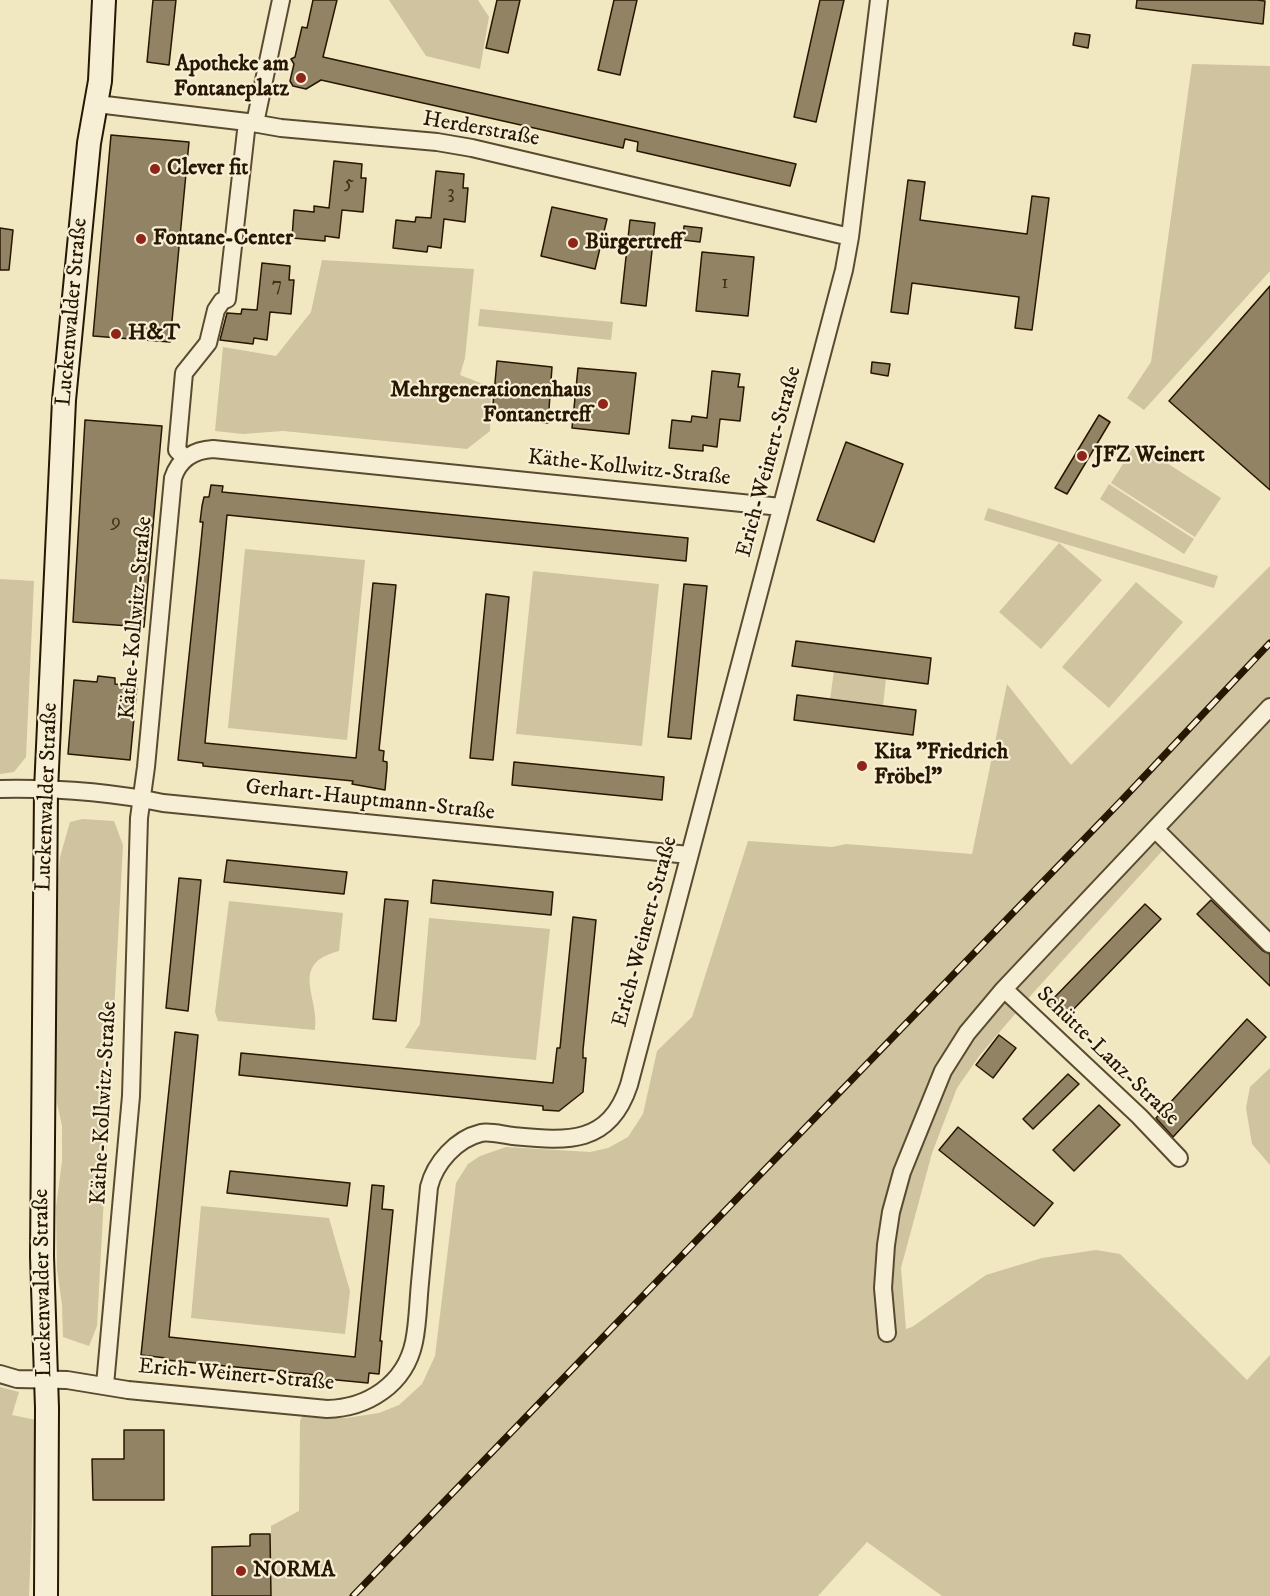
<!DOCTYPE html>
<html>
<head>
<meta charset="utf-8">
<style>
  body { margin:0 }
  canvas { display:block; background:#f1e7c0 }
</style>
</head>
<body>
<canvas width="1270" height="1596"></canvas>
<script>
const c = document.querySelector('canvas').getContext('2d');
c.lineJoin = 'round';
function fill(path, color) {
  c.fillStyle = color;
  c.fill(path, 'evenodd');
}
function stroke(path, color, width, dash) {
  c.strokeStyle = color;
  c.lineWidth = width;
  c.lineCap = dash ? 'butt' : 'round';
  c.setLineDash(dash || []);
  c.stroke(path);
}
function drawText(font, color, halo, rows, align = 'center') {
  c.font = font + ' "IM FELL DW Pica",serif';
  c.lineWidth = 4.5;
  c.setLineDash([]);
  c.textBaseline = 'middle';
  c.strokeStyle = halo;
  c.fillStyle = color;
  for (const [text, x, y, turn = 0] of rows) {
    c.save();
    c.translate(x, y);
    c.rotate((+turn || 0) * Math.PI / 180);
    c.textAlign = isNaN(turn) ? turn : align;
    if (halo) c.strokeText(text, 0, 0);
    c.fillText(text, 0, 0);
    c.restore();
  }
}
const green = new Path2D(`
  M389,0H478L489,17L480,69L426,56Z
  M1192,64L1270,66V271L1144,410L1127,398L1151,362Z
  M322,260L474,269L465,358L460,375L491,387L490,431L467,449L283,431L243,434L215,431L223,347L276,356L311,312Z
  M480,309L613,322L611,340L478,326Z
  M1136,443L1221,498L1195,537L1111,483Z
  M1109,484L1194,539L1184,554L1100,499Z
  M988,508L1218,576L1214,588L984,520Z
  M1059,543L1102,580L1041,649L999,612Z
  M245,549L365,560L347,740L228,728Z
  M1270,566V935L1175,837L1033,993L980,1055L957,1088L932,1153L901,1268L906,1329L912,1327L986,1275L1042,1258L1096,1250L1120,1254L1247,1380L1270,1355V1596H942L867,1542L818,1596H271V1526L299,1511L300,1421L302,1417L346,1418L379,1413L399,1405L422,1384L435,1356L456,1183L468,1164L480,1156L506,1147L590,1152L608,1148L628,1137L643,1114L657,1051L692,1017L748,841L832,847L846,844L972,854L1007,684L1071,765Z
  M533,571L659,584L642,746L516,734Z
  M0,579L34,581L26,757L14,772L0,774Z
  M1136,582L1183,622L1109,708L1062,667Z
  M834,671L886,678L883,706L830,699Z
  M82,819L114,821L123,845L97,1326L89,1346L63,1337L62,1305L57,1270L56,1207L62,1161V1126L57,1103L56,1031L58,878L60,857L70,822Z
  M229,901L343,913L339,951C288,964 320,997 315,1030L218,1021L215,1012Z
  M429,918L550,929L536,1060L405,1048L420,1024Z
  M1270,1068V1165L1252,1144L1246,1108L1250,1087Z
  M201,1206L329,1218L350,1291L345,1334L191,1318Z
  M0,1387L19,1392L12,1415L36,1420L29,1596H0Z`);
const building = new Path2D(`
  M153,0H176L169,65L147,62Z
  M313,0H337L323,57L796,164L790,186L637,151L638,142L625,139L623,148L321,80L306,89L293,86L290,81L294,64L291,59L295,57L302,27L307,28Z
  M497,0H520L508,53L486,48Z
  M614,0H637L620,75L598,70Z
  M820,0H844L816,122L794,117Z
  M1137,0H1257L1265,1L1263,24L1136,8Z
  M1075,33L1090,35L1088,48L1073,45Z
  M111,135L189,142L170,342L93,336Z
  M334,161L362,164L361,178H366L363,212L342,210L339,238L325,236V241L292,238L294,210L314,212V206L329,208Z
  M436,171L464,174L463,188H468L465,222L444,219L441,248L428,246L427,252L393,248L396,220L415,222L416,217L431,218Z
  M908,180L925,182L920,220L1027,234L1032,196L1049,198L1032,330L1015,328L1019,297L912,283L908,314L891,312Z
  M552,207L607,219L595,269L541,256Z
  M630,220L655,223L646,306L621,303Z
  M684,226L702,228L700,242L683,240Z
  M0,228L13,230L9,270H0Z
  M702,252L754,257L748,316L696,311Z
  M262,263L290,266L289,280H294L291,314L270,312L267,340L254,338L253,344L220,340L227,313L241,314L242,309L257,310Z
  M1270,286V490L1169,401Z
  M497,361L552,367L548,423L507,419V416L492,415Z
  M872,362L890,364L888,376L871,373Z
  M578,368L636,373L629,434L572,428Z
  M712,371L740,374L738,387H744L740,421L720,419L717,447L703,445V451L669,448L672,420L691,422L692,416L707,418Z
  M1099,415L1110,422L1067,494L1055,488Z
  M85,420L162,426L144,627L73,622Z
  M846,442L903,464L874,542L817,520Z
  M211,485L223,486L222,492L688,538L686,561L227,515L205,743L356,758L373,583L396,585L379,750L384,751L383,761L387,762V768L385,790L352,784L353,781L203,766V763L178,760L200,552L203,522H200L202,506L204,497H209Z
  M684,584L707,586L691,739L668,737Z
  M486,594L509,597L493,760L470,758Z
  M796,641L931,658L928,684L792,666Z
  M98,676L115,678V684L137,686L130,760L68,754L74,680L97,682Z
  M797,695L916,710L913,735L794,720Z
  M514,762L664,777L662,800L512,785Z
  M227,860L347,872L344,894L224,882Z
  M179,878L201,880L188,1011L166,1008Z
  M433,880L553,892L551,915L431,903Z
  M385,899L408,901L396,1021L373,1019Z
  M1211,900L1263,951L1270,954V986L1197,914Z
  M1145,904L1161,919L1065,1018L1049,1003Z
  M573,917L596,920L583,1050V1058H586L583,1092L559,1111L543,1110V1106L239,1075L241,1053L553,1083L557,1048H560Z
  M1247,1019L1266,1037L1173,1137L1156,1118Z
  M175,1032L198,1035L169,1337L355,1357L372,1185L384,1186L382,1209L393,1210L380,1341H382L379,1374L369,1373L368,1383L316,1378V1375L166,1360V1358L141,1355Z
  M999,1035L1016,1048L993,1078L976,1065Z
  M1068,1074L1079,1084L1033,1129L1023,1119Z
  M1099,1105L1120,1125L1074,1171L1053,1150Z
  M958,1127L1053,1203L1034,1226L939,1150Z
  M230,1171L350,1183L347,1206L227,1193Z
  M124,1430H164V1500H93L92,1459H124Z
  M252,1534H270L271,1596H212V1547L250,1546V1535Z`);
const street = new Path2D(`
  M97,104L247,122L281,128L437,142L472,148L850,237
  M255,123L281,0
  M185,458L177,450L184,373L208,343L216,310L222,301L227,299L247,122
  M0,789C54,788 110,792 163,803L689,855
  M1155,829L1270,944
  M1004,989L1139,1116L1179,1158
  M887,1333L883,1288L886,1245L891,1212L902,1172L943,1071L967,1033L1004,989L1270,707
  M0,1374L17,1379L67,1380L128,1390L327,1409C367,1408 405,1385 414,1342C418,1323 418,1303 420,1283C423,1251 426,1219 429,1187C435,1163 456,1139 481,1133C490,1131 503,1135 513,1136C566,1141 609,1146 629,1085L844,270L850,237L879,0
  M105,1385L131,1096L139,818L146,767L173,478C179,459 194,450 213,449L781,507`);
const secondary = new Path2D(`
  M46,1596L47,1408L42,1256L46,790L64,400L89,143L100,81L104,0`);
const rail = new Path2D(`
  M353,1596L1122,800L1270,643`);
const markers = [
  [301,78,6,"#8f2418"],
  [155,169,6,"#8f2418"],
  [141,239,6,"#8f2418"],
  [573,243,6,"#8f2418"],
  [116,334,6,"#8f2418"],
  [603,404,6,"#8f2418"],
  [1082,456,6,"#8f2418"],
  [862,766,6,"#8f2418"],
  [241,1571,6,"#8f2418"]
];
const numberNames = [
  ["5",349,184],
  ["3",451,194],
  ["1",725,284],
  ["7",277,286],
  ["9",116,523]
];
const poiNames = [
  ["Apotheke am",289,65,"right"],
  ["Fontaneplatz",289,90,"right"],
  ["Clever fit",167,169],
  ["Fontane-Center",153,239],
  ["Bürgertreff",585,243],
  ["H&T",128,334],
  ["Mehrgenerationenhaus",591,391,"right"],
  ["Fontanetreff",591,416,"right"],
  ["JFZ Weinert",1094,456],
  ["Kita \"Friedrich",874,753],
  ["Fröbel\"",874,778],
  ["NORMA",253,1571]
];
const streetNames = [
  ["Herderstraße",481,130,10],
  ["Luckenwalder Straße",73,312,-85],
  ["Erich-Weinert-Straße",770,462,-75],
  ["Käthe-Kollwitz-Straße",629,469,6],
  ["Käthe-Kollwitz-Straße",137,618,-85],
  ["Luckenwalder Straße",48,797,-88],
  ["Gerhart-Hauptmann-Straße",370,801,6],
  ["Erich-Weinert-Straße",646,932,-75],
  ["Schütte-Lanz-Straße",1107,1057,44],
  ["Käthe-Kollwitz-Straße",105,1103,-87],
  ["Luckenwalder Straße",44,1283,-91],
  ["Erich-Weinert-Straße",236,1376,5]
];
fill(green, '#cfc49f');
fill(building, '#918364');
stroke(building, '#281700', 1.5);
stroke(street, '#5a4b30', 20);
stroke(secondary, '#281700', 26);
stroke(street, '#f6efd6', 16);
stroke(secondary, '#f6efd6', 22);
stroke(rail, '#281700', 7);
stroke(rail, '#f6efd6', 4.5, [14]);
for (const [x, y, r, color] of markers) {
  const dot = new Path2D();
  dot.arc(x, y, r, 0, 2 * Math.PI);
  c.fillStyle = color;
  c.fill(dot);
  stroke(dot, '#f6efd6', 2);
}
drawText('20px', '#423219', null, numberNames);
drawText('bold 22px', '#281700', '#f6efd6', poiNames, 'left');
drawText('22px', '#281700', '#f6efd6', streetNames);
</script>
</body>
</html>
